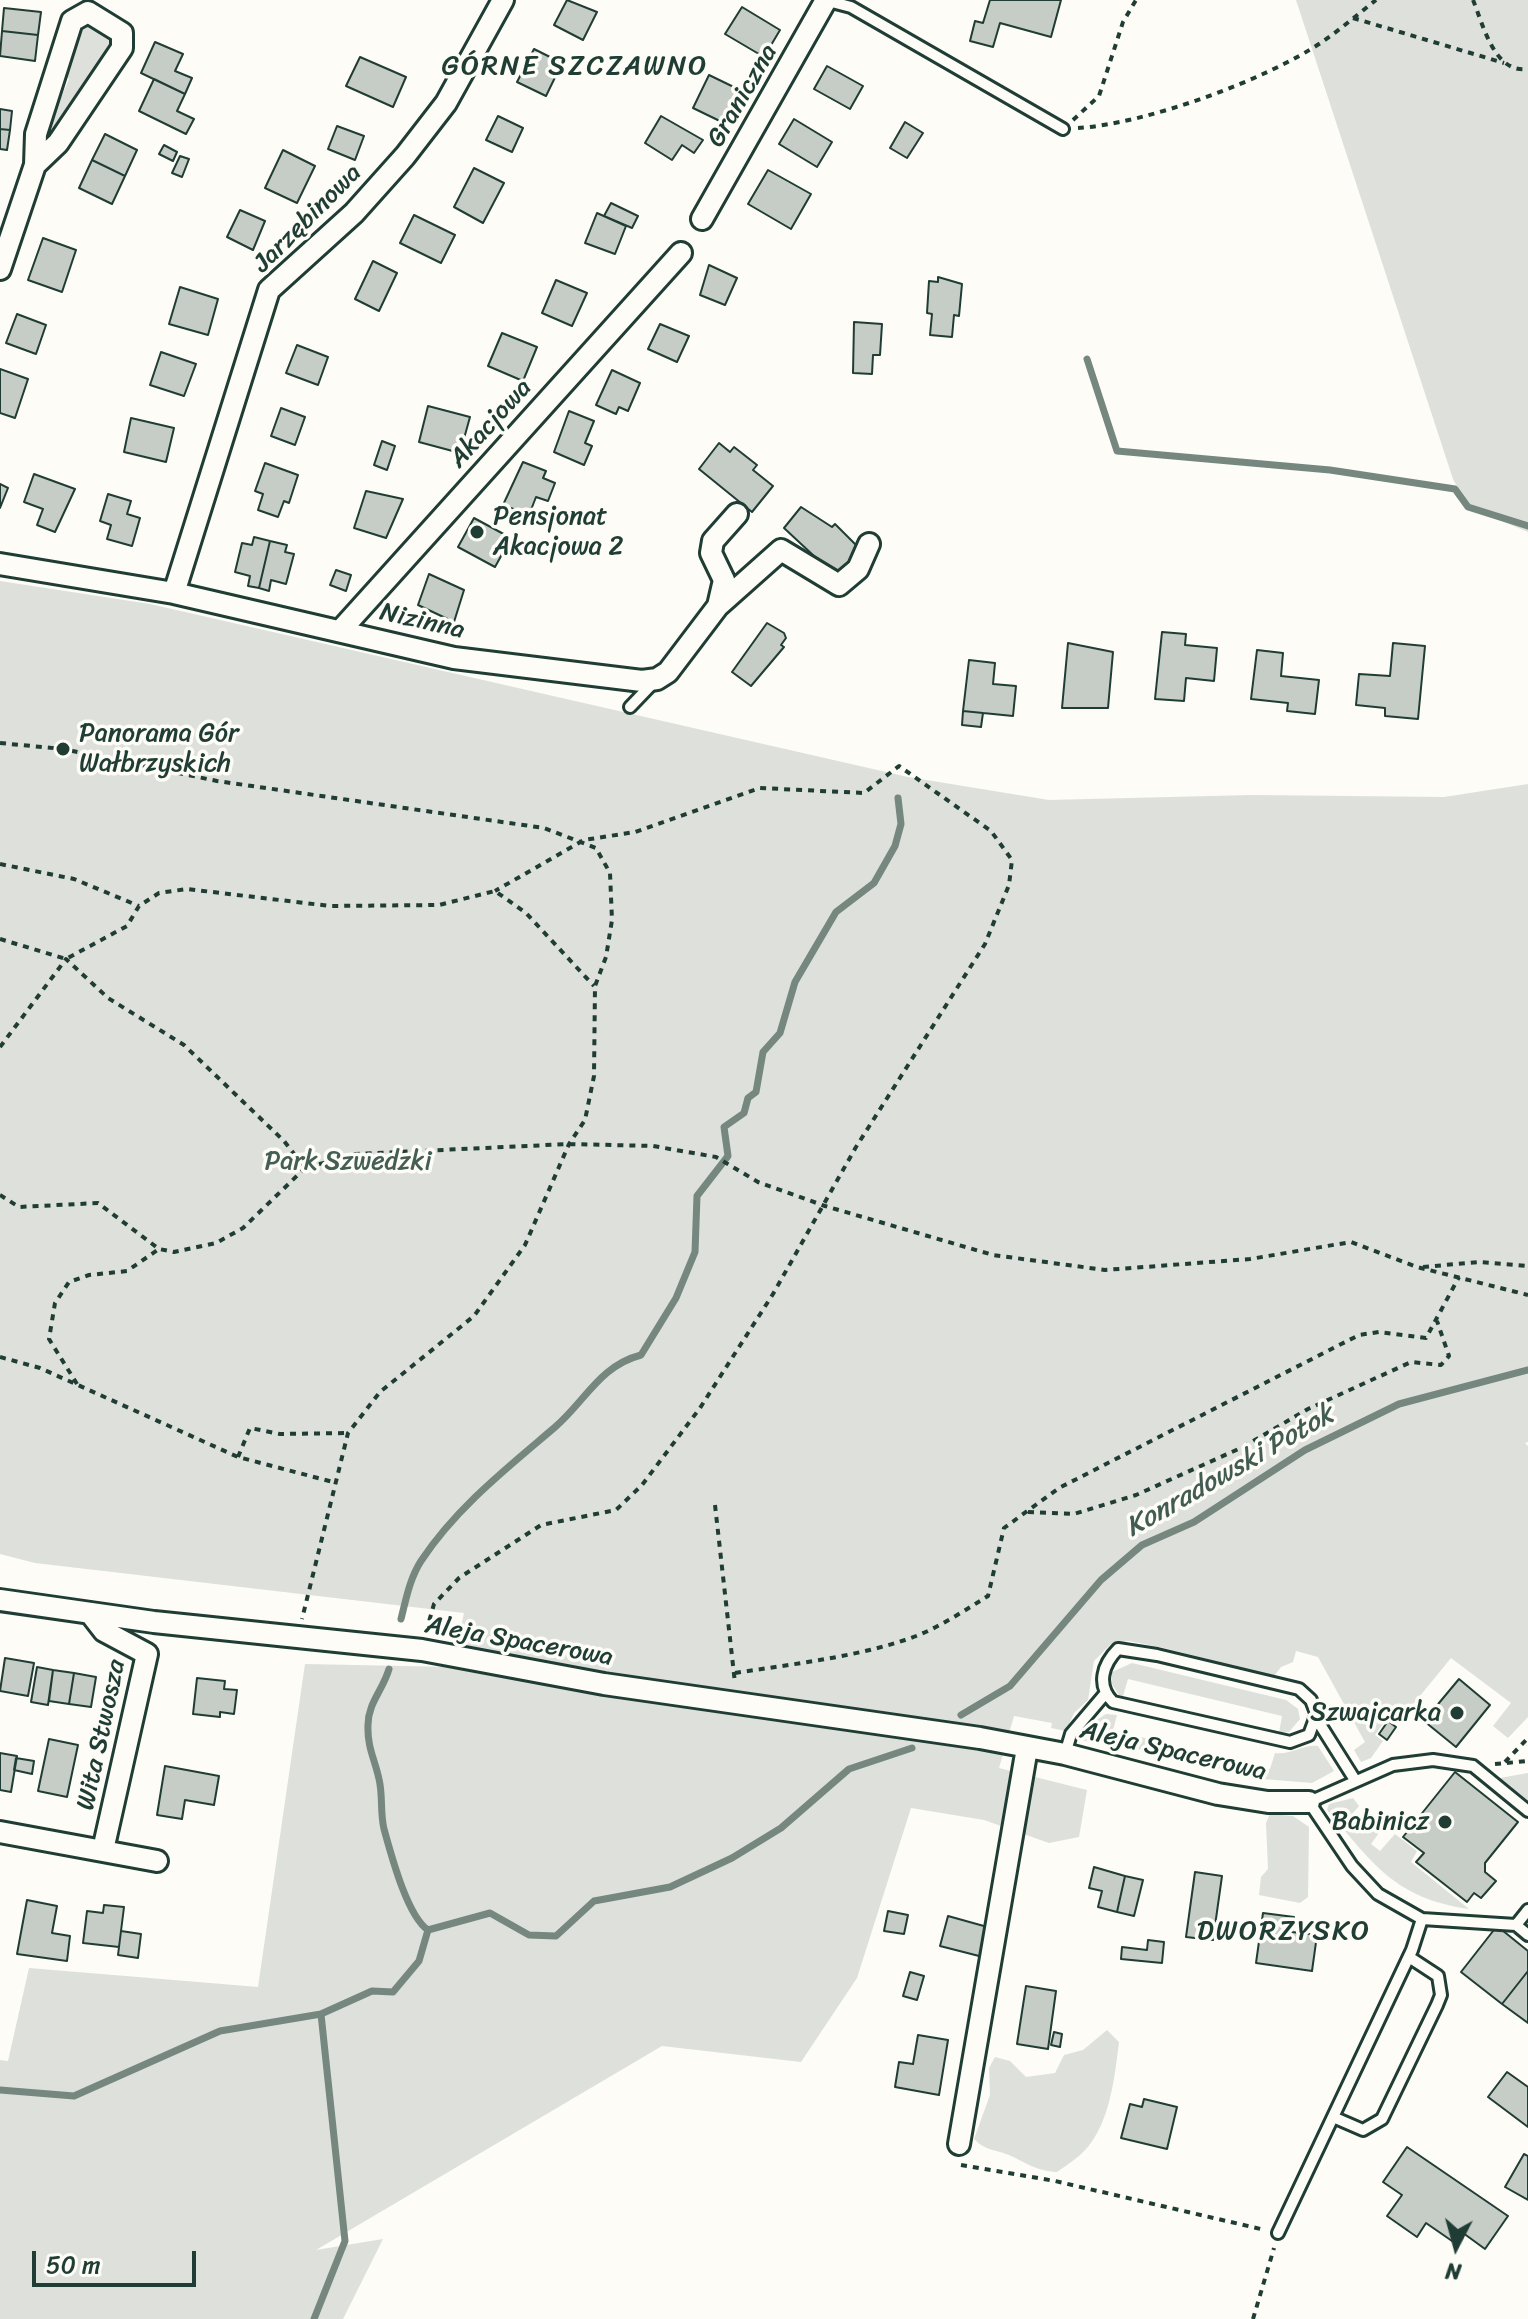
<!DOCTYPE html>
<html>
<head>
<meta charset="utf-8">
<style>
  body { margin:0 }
  #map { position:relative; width:1528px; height:2319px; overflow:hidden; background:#fdfcf7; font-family:Sriracha,sans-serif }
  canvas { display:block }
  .north { position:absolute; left:1416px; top:2207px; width:80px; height:80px; -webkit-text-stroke:6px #fdfcf7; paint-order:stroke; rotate:186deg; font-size:22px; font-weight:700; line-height:32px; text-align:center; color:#1f3d34 }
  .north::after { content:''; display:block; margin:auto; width:28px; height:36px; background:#1f3d34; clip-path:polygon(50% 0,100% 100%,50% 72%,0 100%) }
  .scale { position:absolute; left:32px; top:2251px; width:164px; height:36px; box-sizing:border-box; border:4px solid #1f3d34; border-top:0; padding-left:10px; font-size:24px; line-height:28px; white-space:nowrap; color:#1f3d34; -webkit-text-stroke:6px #fdfcf7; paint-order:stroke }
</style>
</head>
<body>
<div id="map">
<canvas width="1528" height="2319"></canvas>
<div class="north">N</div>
<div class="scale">50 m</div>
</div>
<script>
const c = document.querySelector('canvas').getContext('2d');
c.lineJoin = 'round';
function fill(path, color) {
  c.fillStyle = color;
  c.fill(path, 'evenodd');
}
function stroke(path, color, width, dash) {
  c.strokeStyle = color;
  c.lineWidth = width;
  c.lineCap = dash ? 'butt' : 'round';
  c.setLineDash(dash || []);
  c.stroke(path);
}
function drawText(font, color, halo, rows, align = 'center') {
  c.font = font + ' Sriracha,sans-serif';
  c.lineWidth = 7;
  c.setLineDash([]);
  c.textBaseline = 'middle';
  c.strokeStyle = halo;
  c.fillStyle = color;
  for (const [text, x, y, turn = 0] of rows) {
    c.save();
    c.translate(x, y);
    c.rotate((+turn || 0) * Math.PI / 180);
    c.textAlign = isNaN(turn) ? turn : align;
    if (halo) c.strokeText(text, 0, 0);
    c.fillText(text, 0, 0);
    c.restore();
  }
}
const green = new Path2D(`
  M1296,0H1528V532L1468,507L1453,479Z
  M92,24L111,31L110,50L54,135L47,136L45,124L52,119L69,79L63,72L76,35Z
  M0,581L150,604L908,777L1049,800L1252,795L1444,797L1528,784V1442L1525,1443L1528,1446V1717L1508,1738L1493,1726L1511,1703L1451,1658L1397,1724L1387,1718L1375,1735L1383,1741L1371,1758L1361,1762L1354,1750L1365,1742L1318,1657L1296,1651L1293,1662L1281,1667L1274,1676L1164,1648L1129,1641L1111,1644L1094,1661L1088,1700L1074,1713L1066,1731L1051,1728L1052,1723L1014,1716L999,1768L1087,1790L1079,1837L1049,1843L984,1820L911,1808L857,1978L801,2062L662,2046L316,2250L383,2239L343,2319H0V2060L8,2061L29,1968L258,1987L305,1664L452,1667L464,1613L35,1563L0,1554Z
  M1132,1663L1286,1700L1298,1709L1300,1719L1289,1732L1279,1733L1282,1716L1128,1679L1123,1696L1119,1695L1112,1684V1672Z
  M1106,1714L1117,1715L1113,1730L1270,1769L1275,1753C1292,1755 1303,1744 1318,1746L1334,1771L1312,1783L1263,1779L1121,1745L1122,1741L1097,1735L1093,1743L1082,1740L1089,1725Z
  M1528,1773V1803L1500,1778Z
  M1353,1798L1359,1806L1353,1813L1379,1833L1371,1844L1380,1851L1395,1834L1417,1851L1411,1862L1469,1909C1394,1898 1374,1864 1327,1810L1329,1804Z
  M1270,1814L1293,1816L1309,1827L1308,1897L1300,1903L1259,1895L1261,1877L1268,1869L1266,1823Z
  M1107,2030L1119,2042C1115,2075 1110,2123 1086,2149C1078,2158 1067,2165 1057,2172C1036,2171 1027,2163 1009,2155C994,2149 986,2151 974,2139L990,2095L989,2068L995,2057L1010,2061L1026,2077L1055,2073L1064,2055L1083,2050Z`);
const stream = new Path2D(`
  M1087,359L1117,451L1330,470L1455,489L1468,507L1528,526
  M401,1619C406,1599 410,1578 421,1561C456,1508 507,1468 554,1428C585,1402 599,1366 641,1355L676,1298L695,1252L697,1196L728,1156L724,1127L744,1113L748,1098L756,1092L763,1052L780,1033L795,982L836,912L874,883L895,846L901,824L898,798
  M389,1669C383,1690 368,1703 368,1725C367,1747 375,1760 379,1779C383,1795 380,1813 384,1829C391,1854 407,1916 428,1930
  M961,1715L1010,1686L1101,1580L1142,1545L1194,1522L1305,1450L1399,1404L1528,1370
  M0,2090L74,2096L220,2031L321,2014L372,1991L393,1992L419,1961L428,1930L490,1913L529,1935L556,1936L594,1901L670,1887L732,1858L781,1828L849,1769L912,1748
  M314,2319L345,2241L321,2014`);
const building = new Path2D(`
  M567,0L597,12L583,40L554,25Z
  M990,0H1061L1051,37L1000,23L993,47L970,41L975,21L983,23Z
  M742,7L780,30L764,57L725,34Z
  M4,8L41,12L38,35L2,31Z
  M2,31L38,35L35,61L0,56Z
  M155,42L183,54L175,71L192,78L185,94L141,73Z
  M534,49L562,63L546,96L517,82Z
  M360,57L406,77L393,107L346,86Z
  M827,66L863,86L850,109L814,89Z
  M709,75L742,91L726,124L693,108Z
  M154,79L185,94L177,111L194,119L186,134L139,111Z
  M0,109L12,111L10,130L0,129Z
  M498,116L523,128L512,152L486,140Z
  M661,116L703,140L694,153L682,145L672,160L645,143Z
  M794,119L832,142L817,167L779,144Z
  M905,122L923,133L907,158L890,148Z
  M337,126L364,136L355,160L328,149Z
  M0,129L10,130L7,150L0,149Z
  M105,134L137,150L125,176L92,160Z
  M164,145L177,152L173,161L159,154Z
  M283,150L315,166L297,203L265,188Z
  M180,156L189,159L182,177L172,173Z
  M92,160L125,176L112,204L79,188Z
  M474,168L504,183L483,223L454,207Z
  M768,170L811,194L791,229L748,204Z
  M611,203L638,216L632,228L604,216Z
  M240,210L265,221L253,250L227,237Z
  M597,213L626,226L615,254L585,243Z
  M414,215L455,235L441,263L400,243Z
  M43,238L76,250L62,292L28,280Z
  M373,261L397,273L379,311L355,299Z
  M709,265L737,278L725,305L700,295Z
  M938,277L962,284L959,316L954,315L952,337L930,335L932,314L927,313L929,281L938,282Z
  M556,280L587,293L572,326L542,313Z
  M180,287L218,299L208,335L169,324Z
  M17,314L46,325L36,354L6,343Z
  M854,322L882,324L880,355H873L872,374L853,373Z
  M660,324L689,336L677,362L648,349Z
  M502,333L537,347L523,381L488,366Z
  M297,345L328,357L318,385L286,373Z
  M161,352L196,364L184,396L150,385Z
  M0,369L28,379L15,418L0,413Z
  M612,370L640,383L628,411L619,407L616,414L596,405Z
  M428,406L470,417L460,453L419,442Z
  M281,408L305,417L295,445L271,436Z
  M569,411L594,421L585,443L592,446L584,465L554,452Z
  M131,418L174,428L166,462L124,452Z
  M382,441L395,446L387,470L374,465Z
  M719,443L730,452L734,447L757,465L753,470L773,486L752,512L699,469Z
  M523,462L546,471L543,478L555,483L548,501L536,497L529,515L503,505Z
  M265,463L298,475L289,503L284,501L278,517L258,510L263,494L255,491Z
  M34,474L75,489L55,532L37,525L43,509L24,502Z
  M0,484L8,488L0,508Z
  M366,491L403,499L386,538L354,528Z
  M108,494L131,501L127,514L140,518L132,546L107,539L111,525L100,521Z
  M801,507L832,527L835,524L860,549L841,574L814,556L784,528Z
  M474,518L511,538L495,567L458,547Z
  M254,537L270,541L259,588L248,586L250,576L235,572L242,543L252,545Z
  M270,541L287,545L285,552L294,554L286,584L271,580L269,591L259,588Z
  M336,570L351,575L346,591L330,585Z
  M429,574L464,590L454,622L418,605Z
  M767,623L784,633L786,638L781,645L784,647L751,686L732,672Z
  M1162,632L1186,634L1185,645L1217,648L1214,681L1186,678L1184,701L1155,699Z
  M1068,643L1113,652L1108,708H1062Z
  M1393,643L1425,646L1418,719L1385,716V708L1356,705L1359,674L1390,676Z
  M1257,650L1283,653L1281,676L1319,680L1315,714L1287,711L1288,703L1251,699Z
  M969,660L995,663L993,684L1016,686L1013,716L963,711Z
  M963,711L983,713L981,727L962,725Z
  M5,1658L34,1663L28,1696L0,1691Z
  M37,1667L53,1670L48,1705L31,1702Z
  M53,1670L74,1673L69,1704L49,1701Z
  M74,1673L96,1677L91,1707L69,1704Z
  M197,1678L225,1681L224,1689L237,1690L234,1714L220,1712V1717L193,1714Z
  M1459,1679L1490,1705L1456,1747L1424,1721Z
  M1388,1721L1396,1727L1387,1740L1379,1734Z
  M49,1739L78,1745L67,1797L38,1791Z
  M0,1753L17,1756L11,1792L0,1790Z
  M16,1758L34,1761L32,1774L14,1770Z
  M165,1766L219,1776L214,1805L185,1800L182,1819L157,1815Z
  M1455,1772L1518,1822L1485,1863V1872L1496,1881L1481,1898L1474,1893L1467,1902L1416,1862L1424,1853L1403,1837Z
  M1094,1867L1125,1876L1117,1912L1098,1907L1102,1891L1089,1888Z
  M1195,1872L1222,1876L1213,1940L1186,1937Z
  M1125,1876L1143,1880L1134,1916L1117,1912Z
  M27,1900L57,1906L52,1933L70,1936L67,1961L17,1954Z
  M104,1905L124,1907L119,1947L83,1943L87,1911L103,1913Z
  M888,1911L908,1915L904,1934L884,1931Z
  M1263,1913L1294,1917L1292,1932L1317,1935L1312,1971L1256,1963Z
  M948,1916L991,1928L983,1957L940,1946Z
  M1497,1926L1528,1951V1971L1502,2004L1461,1972Z
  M121,1931L141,1934L138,1958L118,1955Z
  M1148,1940L1164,1942L1162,1963L1121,1959L1122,1947L1147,1950Z
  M1528,1971V2023L1502,2004Z
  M910,1972L924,1976L917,2000L903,1996Z
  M1026,1986L1056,1991L1048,2049L1017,2044Z
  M1054,2032L1062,2034L1060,2047L1051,2045Z
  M918,2035L948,2040L939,2095L895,2087L899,2062L913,2064Z
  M1507,2072L1528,2087V2127L1488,2097Z
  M1144,2099L1177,2107L1167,2149L1121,2138L1130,2104L1142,2107Z
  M1407,2147L1508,2216L1485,2249L1459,2230L1452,2241L1426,2223L1417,2237L1387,2216L1402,2195L1383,2182Z
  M1524,2154L1528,2156V2200L1505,2187Z`);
const path = new Path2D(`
  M1473,0C1483,24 1494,74 1528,69
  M1353,18L1504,63
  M1073,120L1099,96L1123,22L1136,0
  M1078,128C1145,124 1266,80 1322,42C1341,29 1358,14 1376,0
  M0,743L63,749L217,781L544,828L596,848L610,873L612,920L606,957L595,986L594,1076L585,1120L569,1144L525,1245L474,1316L380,1392L348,1433L302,1619
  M0,864L74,879L139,906
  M0,939L66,959L127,926L139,906L159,893L187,889L330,906L439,905L495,891L526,913L594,986
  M0,1047L66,959L108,998L184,1045L284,1141L305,1168L356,1154L569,1144L653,1146L716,1157L758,1182L825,1206L993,1255L1105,1270L1250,1259L1351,1242L1417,1267L1528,1295
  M0,1195L19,1207L98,1203L159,1249L174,1252L216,1243L243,1228L304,1169
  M1423,1267L1479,1262L1528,1266
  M0,1357L40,1368L238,1457L333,1482
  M77,1384L49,1339L55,1303L69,1282L89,1275L127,1271L159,1249
  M238,1457L250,1428L280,1434L347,1433
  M715,1505L735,1683
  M1028,1512L1074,1514L1136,1495L1243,1447L1308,1409L1411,1362L1441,1365L1449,1356L1437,1321
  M426,1632L434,1604L459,1578L541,1525L616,1510L642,1485L700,1408L773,1294L856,1147L985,944L1009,885L1012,860L991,831L899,766L864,793L760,788L635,832L584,840L495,891
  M735,1673C792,1664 850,1658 905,1640C934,1631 962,1612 988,1596L1004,1528L1059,1488L1359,1335L1379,1332L1426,1338L1459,1277
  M1505,1762L1528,1738
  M1495,1764L1528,1761
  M961,2165L1055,2181L1265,2230
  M1253,2319L1274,2248`);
const lane = new Path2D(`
  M828,1L851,7L1063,129
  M630,707L653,683
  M1316,1716L1309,1735L1290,1742L1113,1702C1096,1685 1103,1664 1118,1649L1157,1655L1299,1689L1311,1700L1321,1726L1355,1780
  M1065,1754L1071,1734L1105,1694
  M1528,1910L1516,1925L1528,1935
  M1422,1919L1516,1925
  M1333,2117L1363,2130L1382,2119L1437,2005L1441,1995L1438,1976L1409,1957
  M1278,2233L1412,1950L1422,1919L1378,1894L1352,1866L1309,1802L1393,1765L1433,1760L1473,1766L1528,1811`);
const street = new Path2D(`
  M702,219L826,0
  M0,269L35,165L36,134L72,21L88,12L122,33V48L58,143L35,165
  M0,564L174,593L454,658L642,681L657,679L668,672L718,606L781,550L839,585L858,569L869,544
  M174,593L269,290L354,213L405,156L446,103L503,0
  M718,606L724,580L711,553L713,541L737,514
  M340,631L681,253
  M0,1600L154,1622L422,1650L604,1684L980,1738L1065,1754L1218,1794L1268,1802H1309
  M90,1613L104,1631L147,1654L103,1850
  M0,1832L157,1861
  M959,2144L1027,1748`);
const markers = [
  [477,532,8,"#1f3d34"],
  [63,749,8,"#1f3d34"],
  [1457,1713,8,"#1f3d34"],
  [1445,1822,8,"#1f3d34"]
];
const streetNames = [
  ["Graniczna",743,96,-60],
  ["Jarzębinowa",308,219,-45],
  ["Akacjowa",491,424,-48],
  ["Nizinna",422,622,13],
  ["Aleja Spacerowa",519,1642,10],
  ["Wita Stwosza",102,1735,-78],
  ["Aleja Spacerowa",1173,1752,13]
];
const poiNames = [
  ["Pensjonat",493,517],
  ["Akacjowa 2",493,547],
  ["Panorama Gór",79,734],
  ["Wałbrzyskich",79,764],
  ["Szwajcarka",1441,1713,"right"],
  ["Babinicz",1429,1822,"right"]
];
const parkNames = [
  ["Park Szwedzki",348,1162]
];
const neighbourhoodNames = [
  ["GÓRNE SZCZAWNO",575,67],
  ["DWORZYSKO",1284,1932]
];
const waterNames = [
  ["Konradowski Potok",1230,1472,-30]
];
fill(green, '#dde0db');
stroke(stream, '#75877f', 7);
fill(building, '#c6cdc7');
stroke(building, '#1f3d34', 2);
stroke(lane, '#1f3d34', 16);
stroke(street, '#1f3d34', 26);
stroke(path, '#1f3d34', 4, [6, 6]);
stroke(lane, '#fdfcf7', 10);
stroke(street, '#fdfcf7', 20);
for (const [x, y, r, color] of markers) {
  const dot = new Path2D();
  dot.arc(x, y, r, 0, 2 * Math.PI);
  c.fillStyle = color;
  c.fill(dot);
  stroke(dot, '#fdfcf7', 3);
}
drawText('26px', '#1f3d34', '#fdfcf7', streetNames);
drawText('26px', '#1f3d34', '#fdfcf7', poiNames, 'left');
drawText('26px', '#455e55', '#fdfcf7', parkNames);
c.letterSpacing = '2px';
drawText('28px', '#1f3d34', '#fdfcf7', neighbourhoodNames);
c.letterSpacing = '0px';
drawText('italic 28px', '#435c53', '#fdfcf7', waterNames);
</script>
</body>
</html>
